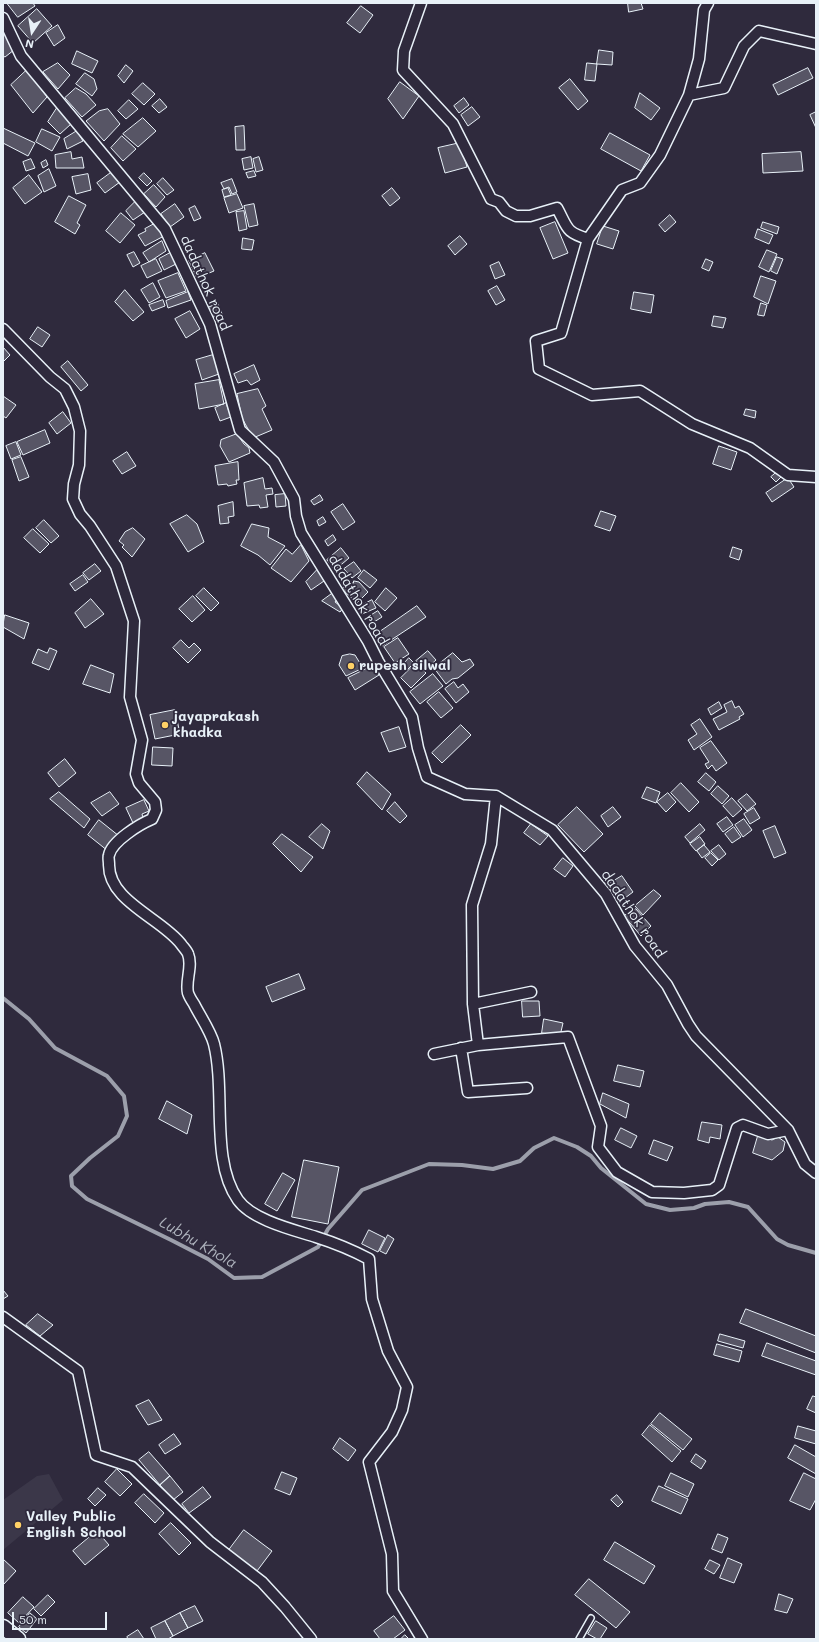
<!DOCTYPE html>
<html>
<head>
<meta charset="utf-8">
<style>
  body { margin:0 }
  #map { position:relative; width:819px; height:1642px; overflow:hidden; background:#2f2a3d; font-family:Mali,sans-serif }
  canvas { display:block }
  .frame { position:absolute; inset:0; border:4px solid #e8f1f8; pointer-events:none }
  .north { position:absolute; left:12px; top:12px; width:40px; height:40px; -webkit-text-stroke:3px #2f2a3d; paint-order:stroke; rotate:192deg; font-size:11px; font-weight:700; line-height:16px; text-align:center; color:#e8f1f8 }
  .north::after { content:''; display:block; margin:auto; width:14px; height:18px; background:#e8f1f8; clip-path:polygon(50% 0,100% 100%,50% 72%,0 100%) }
  .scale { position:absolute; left:12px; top:1612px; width:95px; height:18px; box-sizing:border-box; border:2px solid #e8f1f8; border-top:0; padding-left:5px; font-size:12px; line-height:14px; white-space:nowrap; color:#e8f1f8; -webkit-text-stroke:3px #2f2a3d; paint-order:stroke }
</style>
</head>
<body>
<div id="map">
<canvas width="819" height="1642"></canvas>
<div class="frame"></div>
<div class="north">N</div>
<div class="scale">50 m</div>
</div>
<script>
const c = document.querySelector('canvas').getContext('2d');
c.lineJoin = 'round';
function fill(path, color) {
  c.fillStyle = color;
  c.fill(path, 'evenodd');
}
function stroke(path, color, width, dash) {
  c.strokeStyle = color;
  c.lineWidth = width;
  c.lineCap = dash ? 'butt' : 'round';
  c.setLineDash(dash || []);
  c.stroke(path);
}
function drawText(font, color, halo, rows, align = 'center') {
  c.font = font + ' Mali,sans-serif';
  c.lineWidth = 3.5;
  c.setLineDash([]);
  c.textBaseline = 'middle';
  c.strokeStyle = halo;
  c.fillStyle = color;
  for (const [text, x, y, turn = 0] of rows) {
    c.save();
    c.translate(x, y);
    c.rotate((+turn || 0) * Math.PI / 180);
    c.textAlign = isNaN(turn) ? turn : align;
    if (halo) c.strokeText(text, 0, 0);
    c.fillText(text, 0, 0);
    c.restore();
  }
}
const built = new Path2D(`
  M49,1474L63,1500L3,1550V1500L37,1476Z`);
const stream = new Path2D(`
  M3,998L29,1019L55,1048L107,1076L124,1096L127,1116L118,1136L90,1158L71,1176L72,1186L87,1199L171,1240L208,1259L234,1278L262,1277L318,1247L328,1229L362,1190L429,1164L462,1165L493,1169L520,1161L534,1148L554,1138L577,1147L591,1156L601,1168L646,1204L670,1210L694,1208L705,1204L729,1202L748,1207L777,1239L788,1245L816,1253`);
const building = new Path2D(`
  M7,3H33L35,6L18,17Z
  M628,3H641L643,9L629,12Z
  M361,6L373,15L360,33L347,23Z
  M37,9L52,26L33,43L18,26Z
  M58,25L65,38L54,46L46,33Z
  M3,30L14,50L5,57L3,56Z
  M599,50L613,52L612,65L597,64Z
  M77,51L98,61L92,73L72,64Z
  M58,63L70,75L58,89L43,72Z
  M587,63L597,64L595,81L585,80Z
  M126,65L133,71L124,83L118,76Z
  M808,68L813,78L778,95L773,85Z
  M27,70L47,97L33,113L11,85Z
  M85,73L94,79L97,89L92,96L76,84Z
  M570,79L588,101L578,110L559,88Z
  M400,82L419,96L403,119L388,99Z
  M143,83L155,94L144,105L132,94Z
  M76,88L86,94L96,105L82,117L65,98Z
  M640,93L660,108L651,120L635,108Z
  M464,98L469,105L459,113L454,106Z
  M160,99L167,107L159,113L152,106Z
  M129,100L138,109L126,119L118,111Z
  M472,107L480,117L468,126L461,115Z
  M57,108L61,109L71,124L60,134L48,122Z
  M108,109L120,124L104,141L86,121L99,111Z
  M816,112V128L810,115Z
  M143,118L156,131L138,147L123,134Z
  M244,126L245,150H236L235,127Z
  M3,128L35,143L28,156L3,143Z
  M42,129L60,137L52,151L36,142Z
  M77,131L83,141L67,149L64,139Z
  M610,133L650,155L641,171L601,149Z
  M122,136L136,149L123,161L111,148Z
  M460,143L467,167L445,173L438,148Z
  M71,152L72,159L82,157L84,168H56L55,155Z
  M801,152L803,171L763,173L762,154Z
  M251,157L253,168L244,170L242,159Z
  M259,157L263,170L256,172L253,159Z
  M31,159L35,168L26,171L23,162Z
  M46,160L48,165L43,168L41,163Z
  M49,169L56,186L44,192L38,176Z
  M254,171L256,176L248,178L246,173Z
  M112,172L120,182L105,193L97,183Z
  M144,173L152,181L147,186L139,178Z
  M88,174L91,190L76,194L72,177Z
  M29,175L42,192L25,204L13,188Z
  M163,178L174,190L167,195L157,184Z
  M232,179L237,192L232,194L229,187L224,189L221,183Z
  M154,185L165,197L156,207L144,194Z
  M228,188L231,195L224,197L222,190Z
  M392,188L400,198L390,206L382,196Z
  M237,194L243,208L229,213L224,198Z
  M69,196L86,205L77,223L80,225L75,234L55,222Z
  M137,200L145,212L133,220L126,211Z
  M175,204L184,217L170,227L161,214Z
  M254,204L258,225L249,227L244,206Z
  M195,206L201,218L194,221L189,209Z
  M244,211L247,229L239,231L236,212Z
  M121,213L135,225L120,243L106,231Z
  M670,215L676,222L665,232L659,225Z
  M555,222L568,253L553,259L540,228Z
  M763,222L779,227L777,234L761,228Z
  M156,223L164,236L145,246L138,235L146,231L145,229Z
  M603,226L619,231L613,249L597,244Z
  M758,229L773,235L769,244L755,238Z
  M460,236L467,244L455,255L448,246Z
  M243,238L254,240L252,250L242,249Z
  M162,241L166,251L149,262L143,253Z
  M767,250L777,254L769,272L759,267Z
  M134,252L140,263L133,267L127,255Z
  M172,252L178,263L164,270L159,259Z
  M205,253L214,271L197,278L189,261Z
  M777,257L783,259L777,274L771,271Z
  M156,259L162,271L147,278L141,266Z
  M706,259L713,262L709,271L702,268Z
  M499,262L505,275L495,279L490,266Z
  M178,273L186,291L166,298L158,281Z
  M761,276L776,281L768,304L754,297Z
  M153,283L160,297L149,303L141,290Z
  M497,286L505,300L496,305L488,291Z
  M125,290L144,312L133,321L115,302Z
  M188,292L191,300L168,308L166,301Z
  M634,292L654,295L651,313L631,309Z
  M163,300L165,306L152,311L149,305Z
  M761,303L767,305L764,316L758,315Z
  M218,304L222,314L211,318L207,308Z
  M190,311L200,329L186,338L175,319Z
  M714,316L726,318L723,328L712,326Z
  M38,327L50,335L42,347L30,339Z
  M3,347L10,355L3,362Z
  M213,355L219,374L202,380L196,360Z
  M68,361L88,385L81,391L61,367Z
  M254,365L260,380L251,385L247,380L238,383L234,374Z
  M219,380L224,404L199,409L195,384Z
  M258,389L266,406L262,409L272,430L253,438L242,418L237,394Z
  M3,396L16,405L6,418L3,416Z
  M226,403L231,417L220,421L215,408Z
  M746,409L756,411L755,418L744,415Z
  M63,412L71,423L57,434L49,423Z
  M45,430L50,443L23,455L17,442Z
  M237,434L244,444L249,448L250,453L229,462L220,446L221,440Z
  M16,442L21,455L11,459L6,446Z
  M719,446L737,452L731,470L713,464Z
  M127,452L136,466L122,474L113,461Z
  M21,457L29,477L19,481L12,460Z
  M238,462L239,480H236L237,484L228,486L227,484L218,485L215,466Z
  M777,472L781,477L776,482L771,477Z
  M263,478L265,489L272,488L273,494L266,495L268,507L260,508L259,505L247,506L244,483Z
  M788,478L794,487L772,502L766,493Z
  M285,494L286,506L276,507L275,495Z
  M320,495L323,500L314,505L311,501Z
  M233,502L234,516L228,517L229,523L220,524L218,506Z
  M343,504L355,522L343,530L331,512Z
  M601,511L616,516L610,531L595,526Z
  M187,515L197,524L204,542L188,552L170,524Z
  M323,517L326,522L319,526L317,521Z
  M44,520L59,536L51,543L36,528Z
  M252,524L269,528L268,537L285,546L270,565L258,555L241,546Z
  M133,528L145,539L132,557L122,547L124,545L119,541L125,532Z
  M33,529L49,544L40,553L24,538Z
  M333,535L336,540L328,546L325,541Z
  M301,545L309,561L291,582L271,568L286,549L292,554Z
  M733,547L742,550L739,560L730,557Z
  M341,548L349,558L335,570L327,560Z
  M354,562L361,571L352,578L344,569Z
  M95,564L101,571L89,580L83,573Z
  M318,569L322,574L324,581L311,590L306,582Z
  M364,570L377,580L370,588L358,578Z
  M83,575L88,582L75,591L70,584Z
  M354,581L359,582L368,592L357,603L342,589L348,582L353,583Z
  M204,588L219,603L211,611L196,596Z
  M386,588L397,598L385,611L375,602Z
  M333,593L338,598L335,602L343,608L340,612L322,601Z
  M193,596L205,610L192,622L179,609Z
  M91,599L104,614L85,628L75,613Z
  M372,600L376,608L362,614L359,607Z
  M417,606L426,617L382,646L374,636Z
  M378,611L382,617L374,622L370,616Z
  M5,615L29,623L24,639L3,627Z
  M398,638L409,654L395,663L384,647Z
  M181,640L189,648L194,643L201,650L188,663L173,648Z
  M50,648L57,651L49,670L32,663L38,649L47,653Z
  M428,651L436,660L425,670L416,661Z
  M453,653L462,662L470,659L474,665L458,678L452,679L446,684L434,668Z
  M350,654L355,655L363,668L346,676L339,665L342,656Z
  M409,658L414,663L407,670L402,666Z
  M416,663L426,673L411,688L401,678Z
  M91,665L114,674L110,693L83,684Z
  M374,665L379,675L355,690L348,678Z
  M433,674L443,686L420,704L410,692Z
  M454,682L458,688L463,684L469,692L456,703L445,689Z
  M439,692L453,708L441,718L427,702Z
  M732,701L735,708L739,706L744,714L739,717L740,719L719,730L713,719L727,712L724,705Z
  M719,702L722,708L711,715L708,709Z
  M175,710L180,734L155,739L150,715Z
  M700,719L712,737L694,750L688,740L697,734L691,725Z
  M461,725L471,735L442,763L432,753Z
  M399,727L406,747L389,752L381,733Z
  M711,741L727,763L716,771L712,765L708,769L705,764L709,762L700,748Z
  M153,747L173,748L172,766L152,765Z
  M65,759L76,773L59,787L48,773Z
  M367,772L391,794L382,810L357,784Z
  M706,773L716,782L709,791L698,782Z
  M681,783L699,802L689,812L671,793Z
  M718,786L729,796L722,804L711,794Z
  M647,787L660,792L656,803L642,798Z
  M59,792L90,819L84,828L50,799Z
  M110,792L119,804L102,816L91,803Z
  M668,793L676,802L666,812L657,802Z
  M747,794L756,804L747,811L738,801Z
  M732,798L742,809L733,817L723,806Z
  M144,800L149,811L142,814L143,818L133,823L126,808Z
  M395,802L407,816L400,823L387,811Z
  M577,807L603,834L584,852L558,825Z
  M613,807L621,817L608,827L601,816Z
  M754,808L760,818L750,824L744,814Z
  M727,817L733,825L723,832L717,824Z
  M744,819L752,830L743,837L735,825Z
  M99,820L119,836L108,851L88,835Z
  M322,824L330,831L323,849L309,837Z
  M531,824L548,836L540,845L524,833Z
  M700,824L705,830L690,843L685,837Z
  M775,826L786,853L774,858L763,831Z
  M734,827L741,837L732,843L725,834Z
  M282,834L313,857L301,872L273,844Z
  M700,837L705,844L696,851L690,844Z
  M704,845L710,852L702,858L697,851Z
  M719,845L726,854L719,860L711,851Z
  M711,853L718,860L712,866L705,858Z
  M563,858L573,866L565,877L554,869Z
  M622,876L633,892L621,901L607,885Z
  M654,890L661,896L643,915L635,906Z
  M636,909L651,926L641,936L624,916Z
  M299,974L305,989L272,1002L266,987Z
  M522,1001H539L540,1016L523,1017Z
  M544,1019L563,1023L560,1036L542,1033Z
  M618,1065L644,1071L640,1087L614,1081Z
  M603,1093L629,1104L626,1118L600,1104Z
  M167,1101L192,1115L187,1134L159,1119Z
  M702,1122L722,1125L720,1139L710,1137L709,1143L698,1140Z
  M621,1128L637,1136L631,1148L615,1140Z
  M758,1136L772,1140L778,1137L785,1142L783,1151L772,1160L753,1153Z
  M654,1140L673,1147L667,1161L649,1154Z
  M304,1160L339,1167L328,1224L292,1217Z
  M283,1173L295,1180L277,1211L265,1204Z
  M369,1230L385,1238L378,1252L362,1244Z
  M388,1235L394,1239L386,1254L380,1251Z
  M3,1290L8,1296L3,1299Z
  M746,1309L816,1336V1353L740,1323Z
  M38,1314L53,1325L40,1336L26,1325Z
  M720,1334L745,1341L743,1348L718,1341Z
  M767,1343L816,1361V1375L762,1356Z
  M717,1344L742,1351L739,1362L714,1355Z
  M813,1396L816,1397V1413L807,1409Z
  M149,1400L162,1420L148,1425L136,1406Z
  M660,1413L692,1439L683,1450L651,1424Z
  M650,1425L681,1451L672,1462L642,1435Z
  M798,1426L816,1431V1444L795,1438Z
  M174,1434L181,1444L165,1454L159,1445Z
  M340,1438L356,1450L348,1461L333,1449Z
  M795,1445L816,1457V1474L788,1458Z
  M149,1452L170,1476L160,1485L139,1460Z
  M696,1454L706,1461L701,1469L691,1462Z
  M117,1469L132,1484L120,1496L105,1482Z
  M282,1472L297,1478L290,1495L275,1489Z
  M671,1473L694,1484L688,1497L665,1486Z
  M804,1473L816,1479V1499L810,1510L790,1501Z
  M170,1476L183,1492L173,1500L160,1485Z
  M659,1486L688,1499L681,1514L652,1501Z
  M203,1487L211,1497L189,1513L182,1504Z
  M98,1488L106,1495L95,1506L88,1499Z
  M144,1494L164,1513L155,1523L135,1503Z
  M617,1495L623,1502L618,1507L611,1500Z
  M171,1523L191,1543L179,1555L159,1534Z
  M244,1530L272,1551L257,1571L229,1550Z
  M97,1531L109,1545L85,1565L73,1551Z
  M718,1534L728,1538L722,1553L712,1549Z
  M615,1542L655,1566L644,1584L604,1560Z
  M728,1558L742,1564L734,1583L720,1578Z
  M3,1559L16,1571L3,1585Z
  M710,1560L720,1565L714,1574L705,1569Z
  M589,1579L630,1612L616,1628L575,1595Z
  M779,1594L793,1599L787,1613L775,1610Z
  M48,1595L55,1602L41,1616L34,1609Z
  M23,1597L34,1607L19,1623L8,1613Z
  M195,1606L203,1621L188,1628L180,1613Z
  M30,1613L37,1619L26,1633L19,1627Z
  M180,1613L188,1628L173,1636L165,1621Z
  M394,1616L405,1630L393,1639H380L374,1631Z
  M165,1621L173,1636L168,1639H156L151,1628Z
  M596,1621L607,1628L600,1639H597L588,1634Z
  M138,1630L144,1639H128L127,1637Z
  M405,1635L409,1639H401Z`);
const service = new Path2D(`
  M579,1639L591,1618`);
const minor = new Path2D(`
  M421,3L404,51L403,70L453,124L491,199L499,202L506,211L516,216H530L557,208C568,228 565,232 588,239
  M708,3L704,10L699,59L689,95L724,88L744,46L759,31L816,44
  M3,18L21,56L165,229L210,324L240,430L274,462L294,499L296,516L301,533L368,641L378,661L412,717L418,748L427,777L465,794L496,796L552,830L606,894L635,946L667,985L688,1024L696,1036L788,1130L805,1164L816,1173
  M691,91L660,155L640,183L622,190L588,239L561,333L536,341L539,369L592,395L640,391L692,424L750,448L788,475L816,477
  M3,329L50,377L65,389L74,407L80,431L79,465L74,484L73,499L80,514L90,526L116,566L134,621L130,697L142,740L136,774L139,783L155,802L156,810L152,819C140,824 112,841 109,855C108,857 109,861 109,864C108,901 161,918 181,944C183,947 187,951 188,954C193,966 185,981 188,993C189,996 192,1001 194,1004C200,1016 211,1032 214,1044C226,1092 210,1161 238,1200C252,1220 294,1230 316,1237C335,1243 352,1250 369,1259L372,1299L388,1351L407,1387L402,1410L392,1432L369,1462L392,1554L393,1591L422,1639
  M473,1004L531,992
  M478,1045L473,1004L472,905L491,844L496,796
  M461,1048L468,1092L527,1088
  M434,1054L478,1045L568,1037L601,1126L598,1147L617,1172L652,1192L684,1193L712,1190L719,1185L737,1128L743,1125L768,1134L788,1130
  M3,1317L78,1371L96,1455L132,1467L210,1542L262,1582L285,1607L311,1639`);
const secondary = new Path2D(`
  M3,1627L18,1639`);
const markers = [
  [351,666,4,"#ffd166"],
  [165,725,4,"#ffd166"],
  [18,1525,4,"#ffd166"]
];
const streetNames = [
  ["dadathok road",205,283,66],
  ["dadathok road",358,600,59],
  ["dadathok road",633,914,56]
];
const poiNames = [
  ["rupesh silwal",359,666],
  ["jayaprakash",173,717],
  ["khadka",173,733],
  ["Valley Public",26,1517],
  ["English School",26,1533]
];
const waterNames = [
  ["Lubhu Khola",198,1243,30]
];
fill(built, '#3b3749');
stroke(stream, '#9c9fab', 4);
fill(building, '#575565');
stroke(building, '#e8f1f8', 1);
stroke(service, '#e8f1f8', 8);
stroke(minor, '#e8f1f8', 13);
stroke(secondary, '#e8f1f8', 17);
stroke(service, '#2f2a3d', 5);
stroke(minor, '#2f2a3d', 10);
stroke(secondary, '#2f2a3d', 14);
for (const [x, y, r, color] of markers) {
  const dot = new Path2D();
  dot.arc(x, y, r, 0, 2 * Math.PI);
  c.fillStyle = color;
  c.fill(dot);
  stroke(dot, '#2f2a3d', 1.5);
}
drawText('14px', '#e8f1f8', '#2f2a3d', streetNames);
drawText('bold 14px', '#e8f1f8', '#2f2a3d', poiNames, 'left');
drawText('italic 15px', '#afb4be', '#2f2a3d', waterNames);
</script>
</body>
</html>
